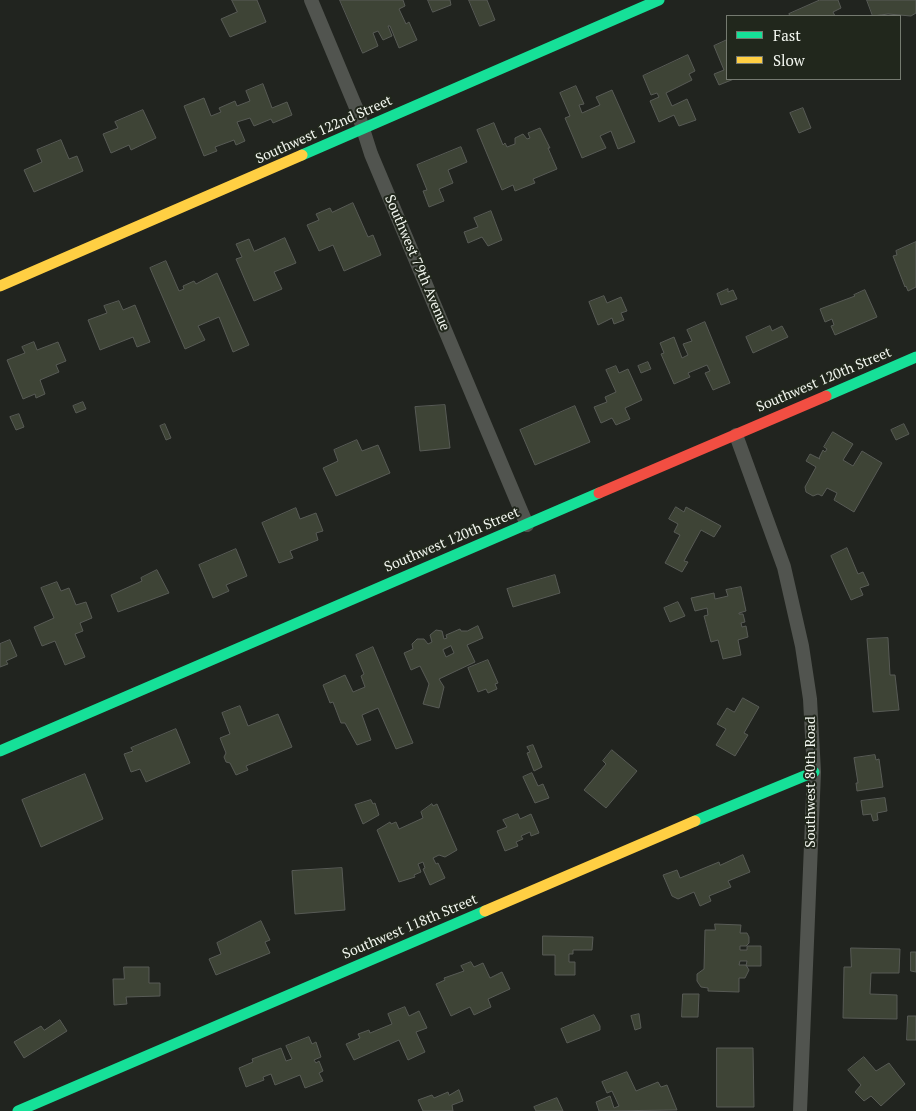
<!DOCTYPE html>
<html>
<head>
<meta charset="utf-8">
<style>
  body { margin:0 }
  #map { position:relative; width:916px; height:1111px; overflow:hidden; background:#21241f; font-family:"PT Serif",serif }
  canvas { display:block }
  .legend { position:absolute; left:726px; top:15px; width:175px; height:65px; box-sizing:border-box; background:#21271c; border:1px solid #757a70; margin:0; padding:6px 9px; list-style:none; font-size:15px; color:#f2f6ef }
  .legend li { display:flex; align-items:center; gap:10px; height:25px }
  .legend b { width:25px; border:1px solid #757a70 }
</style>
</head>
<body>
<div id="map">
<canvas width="916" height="1111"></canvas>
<ul class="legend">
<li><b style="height:6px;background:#16e098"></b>Fast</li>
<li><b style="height:6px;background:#ffcf43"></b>Slow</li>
</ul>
</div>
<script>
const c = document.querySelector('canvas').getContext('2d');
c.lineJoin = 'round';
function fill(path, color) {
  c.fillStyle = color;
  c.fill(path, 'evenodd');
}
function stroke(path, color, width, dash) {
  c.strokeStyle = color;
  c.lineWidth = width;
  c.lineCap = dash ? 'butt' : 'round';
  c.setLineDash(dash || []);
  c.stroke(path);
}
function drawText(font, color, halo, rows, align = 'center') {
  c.font = font + ' "PT Serif",serif';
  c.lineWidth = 4;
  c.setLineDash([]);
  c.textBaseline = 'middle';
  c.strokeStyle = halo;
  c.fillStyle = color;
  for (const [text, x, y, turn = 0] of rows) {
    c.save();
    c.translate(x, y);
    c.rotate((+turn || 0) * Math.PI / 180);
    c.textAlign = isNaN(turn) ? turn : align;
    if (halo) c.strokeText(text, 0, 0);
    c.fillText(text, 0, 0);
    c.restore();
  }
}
const building = new Path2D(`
  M232,0H257L266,22L230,37L221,19L237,12Z
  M340,0H403L405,6L399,9L406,24L409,22L417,40L399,48L390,26H388L392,36L383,40L378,31L373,33L378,46L363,53Z
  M428,0H450L451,5L433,12Z
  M469,0H487L495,20L480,26Z
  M820,0H838L841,8L833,12L835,16H790L789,14Z
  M867,0H916V13L911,16L888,14L873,16Z
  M727,40V79H734L719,85L714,74L724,70L714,46Z
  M688,55L695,71L689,74L692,80L666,93L672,106L687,99L696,120L679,126L674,115L659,122L650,101L659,97L657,93L651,95L643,76Z
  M263,84L272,108L287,102L292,115L273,123L271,119L254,126L250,118L237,122L245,141L236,145L234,140L215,147L217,151L204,156L184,106L204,98L211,116L221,112L219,108L235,101L237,106L250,101L246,91Z
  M576,86L584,104L579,105L582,113L600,105L596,97L612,90L635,142L618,149L611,131L600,136L606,148L582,158L565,118L570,116L560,93Z
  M803,108L811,128L799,133L790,113Z
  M143,110L156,138L131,150L129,145L111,153L103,134L118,128L115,122Z
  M494,123L503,145L505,143L507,147L515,144V138L523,134L527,139L530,138L528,133L540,128L550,148H548L557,169L533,179L535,183L515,191L513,185L502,190L477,130Z
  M61,140L69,159L77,156L83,171L34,192L24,170L42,162L37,150Z
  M461,147L467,162L448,170L453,183L439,189L444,201L429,207L423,191L427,190L417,165Z
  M353,203L368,237L373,235L381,255L344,271L333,245L319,251L307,225L319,220L316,214L330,208L332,212Z
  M491,211L502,240L488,246L482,237L468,243L464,232L478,227L474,218Z
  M285,238L296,263L274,272L282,289L254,301L236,259L242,257L236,244L249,239L254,251Z
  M916,242V287L908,291L906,286L905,287L893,256L897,255L896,251Z
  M166,261L179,291L184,289L183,286L194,281L196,284L217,273L249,345L233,352L219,317L198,326L205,340L185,349L150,268Z
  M728,289V292L733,290L737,299L721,305L717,294Z
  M865,290L877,317L835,335L831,326L834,325L832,319L825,322L820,309L855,296L854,295Z
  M604,296L607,303L621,297L627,311L621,313L624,320L614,324L612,318L598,325L589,302Z
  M119,301L123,310L135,305L150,342L137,347L133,337L100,350L88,320L107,313L104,306Z
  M705,322L730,383L713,390L705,373L710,371L707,365L688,373L690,377L674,384L661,354L664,353L660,343L674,337L682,358L688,355L683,344L692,341L687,330Z
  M770,326L772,331L782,326L788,337L753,353L746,337Z
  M34,342L37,350L58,342L66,361L56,365L59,372L40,380L45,394L36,398L35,394L23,399L7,360L25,353L22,347Z
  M648,362L651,369L641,373L638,366Z
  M616,366L619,373L628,369L642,400L625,408L630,419L616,425L612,418L601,423L594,407L607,402L605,397L616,392L606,370Z
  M83,402L86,409L76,413L73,406Z
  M445,405L450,448L420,451L415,407Z
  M575,406L590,442L535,465L520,430Z
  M19,414L24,427L16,430L10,417Z
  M165,424L171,438L166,440L160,426Z
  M904,424L909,434L896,440L891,430Z
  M833,432L853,444L843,460L853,466L862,451L882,463L854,512L834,500L837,493L827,488L822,496L818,494L813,496L806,492L805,487L816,467L806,461L810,454L820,459L819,458L823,450L825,452L827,449L824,447Z
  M357,440L362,451L378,445L390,473L336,496L323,468L338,461L334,450Z
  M676,507L684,512L686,507L721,526L714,537L701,530L684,561L688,562L682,572L665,563L680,535L674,532L678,524L669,519Z
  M296,508L300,519L316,513L323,531L316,533L318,540L290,551L293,558L279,563L262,523Z
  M847,548L858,574L863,572L869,585L860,588L863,595L851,600L831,556Z
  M236,549L247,576L226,585L229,591L213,598L199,565Z
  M157,570L169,593L118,612L111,595L142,581L141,578Z
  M555,575L560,593L513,607L507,589Z
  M57,582L61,591L69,588L76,605L86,602L92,618L80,623L83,631L75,634L85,657L65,665L55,641L42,646L34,627L54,618L41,588Z
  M741,587L746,611L739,613V614H743L745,622L741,623L742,627L746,626L748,637L738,640L741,655L723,659L718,640L711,642L704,616L708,615L707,608L695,611L691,598L714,593L715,599L728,596L726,590Z
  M678,602L685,616L670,622L664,608Z
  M478,626L483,638L467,645L475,662L439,679L444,687L439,708L423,704L429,684L420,666L411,670L404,653L413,649L412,644L417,639H424L428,644L432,642L430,635L436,630L442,631L444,639L447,638L446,635L460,629L461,631H467ZM451,646L454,653L446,657L443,650Z
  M888,638L890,675H895L899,710L873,712L867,639Z
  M10,640L17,656L6,661L8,664L0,667V644Z
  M373,647L413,743L396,749L378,708L362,715L371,740L357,745L345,723H341L333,702L330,703L323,685L345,675L353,692L365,687L361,676L364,674L356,655Z
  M488,660L498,683L495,684L497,689L488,693L486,689L478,692L468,668Z
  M743,698L759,707L744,733L748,735L735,756L716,745L726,729L717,724L727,708L734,712Z
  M240,706L248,726L278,714L292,747L246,766L248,770L236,775L230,763L226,762L224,757L226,753L220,738L230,734L222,713Z
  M176,729L190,763L146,782L140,769L131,772L124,754L133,751L131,748Z
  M533,745L542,767L534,771L527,753L530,752L527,747Z
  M612,750L637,771L606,808L584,790L606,764L603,761Z
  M875,755L876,760L879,759L883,787L857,791L856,783H858L854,758Z
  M532,773L538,786L543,784L549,798L535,803L523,777Z
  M85,774L103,819L41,847L22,800Z
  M885,798L887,811L877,813L878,820L873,821L871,814L863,815L861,801Z
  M371,800L373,804L375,803L379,815L363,824L355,805Z
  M432,804L433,806L437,804L457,850L445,857L439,855L433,858L436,864L438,863L445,878L430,885L423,869L425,868L423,862L418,864L421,872L414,875L415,877L399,882L377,830L390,822L391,824L396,822L399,829L423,818L421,812Z
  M518,814L520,819L531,814L539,833L531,836L530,832L521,836L523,839L516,842L518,846L505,851L497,831L507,827L503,820Z
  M743,855L750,872L728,881L731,887L709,896L711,901L700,906L694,892L678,899L672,896L663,875L677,870L680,878L719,862L720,865Z
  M342,868L345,910L295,914L292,871Z
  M261,921L270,940L265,942L270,953L216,975L209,959L221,954L217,943Z
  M715,924L741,925L740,933H747L749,937V943L746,946H740V950H747V946H761V966H746L747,961H740L739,965H746L749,970L745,978H739V992L708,991V988L701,987L697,981V974L704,969L705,930H715Z
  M543,936L593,937L592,950H573V954H569V962H575V975H555V955H543Z
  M851,948L900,949L899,973H871L870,994L897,995V1019L843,1018L844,967H851Z
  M911,952H916V972L911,971Z
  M471,962L474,967L483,963L490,978L502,972L510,989L488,999L491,1007L474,1015L470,1007L451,1016L436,984L445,980L444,978L464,971L461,966Z
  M124,967H149V983H160V996L126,997L127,1004L114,1005L113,979H124Z
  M683,994H699L698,1017H682Z
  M405,1007L409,1016L419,1011L427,1028L416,1032L425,1052L408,1060L399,1040L354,1060L346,1044L360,1038L358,1034L369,1030L370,1033L392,1024L388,1014Z
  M639,1014L641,1028L635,1030L631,1016Z
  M594,1015L600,1026V1030L567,1043L561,1029Z
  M908,1016H916V1040H907Z
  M60,1020L67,1031L24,1058L14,1042L41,1026L44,1030Z
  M309,1037L312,1044L316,1042L321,1057L314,1060L316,1063L319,1061L323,1071L319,1073L323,1081L305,1088L300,1075L275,1085L271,1074L263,1077L264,1080L246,1087L239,1068L253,1062L252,1059L281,1048L286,1061L292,1059L286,1046Z
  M717,1048H753L754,1107H717Z
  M864,1057L876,1071L889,1063L905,1084L881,1106L871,1096L864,1101L855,1092L861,1085L848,1070Z
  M627,1072L636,1091L658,1082L661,1087L667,1085L677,1110L599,1111L596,1102L610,1096L614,1108L619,1106L612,1091L607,1093L602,1082Z
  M459,1090L463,1101L452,1105L453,1111H423L418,1100L432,1095L434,1098L448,1092L449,1095Z
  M557,1098L563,1111H536L534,1107Z`);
const street = new Path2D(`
  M311,0L357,110L371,154L527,525
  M736,435L784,567L802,646L810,699L814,772L800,1111`);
const fast = new Path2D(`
  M302,155L659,0
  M826,396L916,357
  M0,751L599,493
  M695,821L814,772
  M18,1111L485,911`);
const slow = new Path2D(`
  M0,286L302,155
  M485,911L695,821`);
const jam = new Path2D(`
  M599,493L826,396`);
const streetNames = [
  ["Southwest 122nd Street",324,130,-24],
  ["Southwest 79th Avenue",417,263,67],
  ["Southwest 120th Street",824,380,-23],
  ["Southwest 120th Street",452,540,-23],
  ["Southwest 80th Road",811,782,-90],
  ["Southwest 118th Street",410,927,-23]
];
fill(building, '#3e4436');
stroke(building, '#585b56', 1);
stroke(street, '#51544f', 14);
stroke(fast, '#16e098', 11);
stroke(slow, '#ffcf43', 11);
stroke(jam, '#f24e42', 11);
drawText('14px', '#f2f6ef', '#21271c', streetNames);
</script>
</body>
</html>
